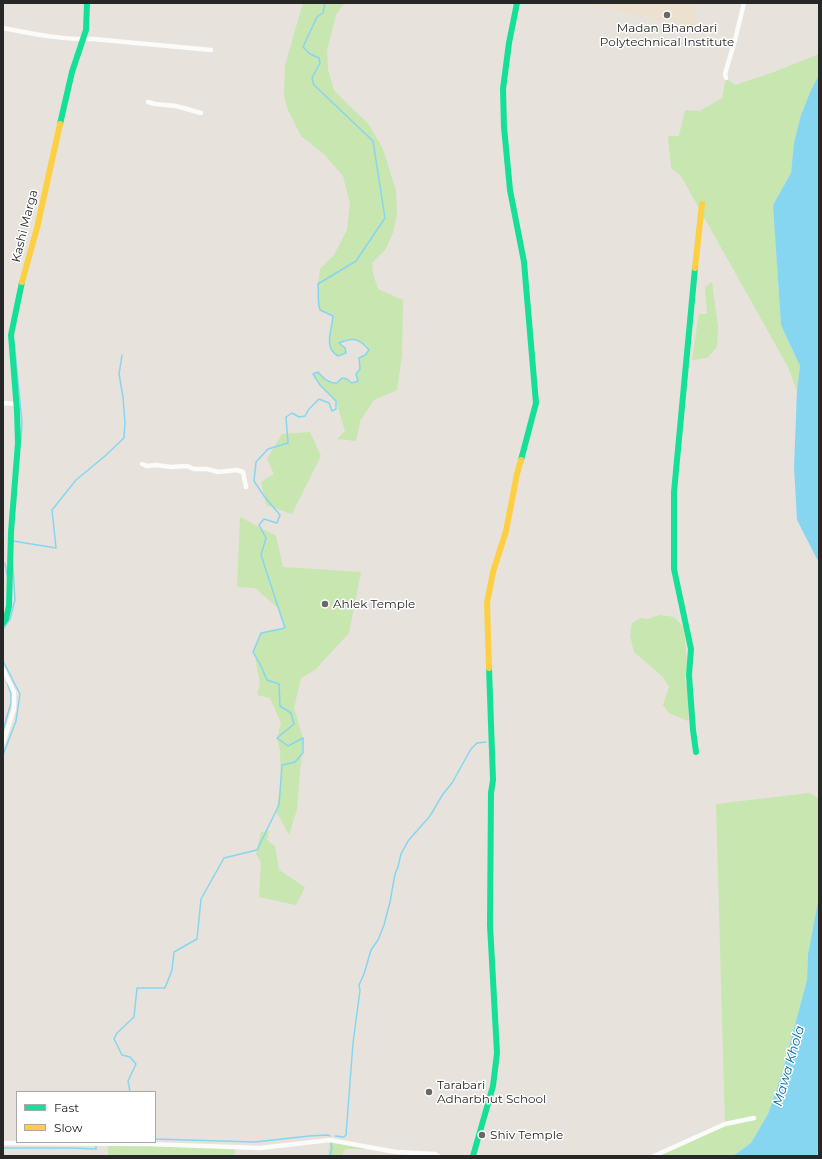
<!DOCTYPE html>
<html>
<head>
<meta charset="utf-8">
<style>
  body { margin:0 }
  #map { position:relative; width:822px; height:1159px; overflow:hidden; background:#e7e2db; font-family:Montserrat,sans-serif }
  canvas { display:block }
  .frame { position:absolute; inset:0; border:4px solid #272727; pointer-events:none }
  .legend { position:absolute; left:16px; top:1091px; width:140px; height:52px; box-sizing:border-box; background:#fff; border:1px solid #a9a9a9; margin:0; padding:5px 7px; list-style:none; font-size:12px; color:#272727 }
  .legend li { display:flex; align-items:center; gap:8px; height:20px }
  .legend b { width:20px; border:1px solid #a9a9a9 }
</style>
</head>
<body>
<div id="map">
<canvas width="822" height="1159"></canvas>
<div class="frame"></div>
<ul class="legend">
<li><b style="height:5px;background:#16e098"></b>Fast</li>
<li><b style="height:5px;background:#ffcf43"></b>Slow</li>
</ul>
</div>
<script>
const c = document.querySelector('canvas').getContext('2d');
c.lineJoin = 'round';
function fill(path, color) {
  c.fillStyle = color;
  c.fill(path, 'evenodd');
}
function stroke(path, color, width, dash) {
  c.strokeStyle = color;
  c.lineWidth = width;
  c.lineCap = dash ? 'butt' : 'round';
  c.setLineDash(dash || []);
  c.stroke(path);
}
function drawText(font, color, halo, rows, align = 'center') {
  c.font = font + ' Montserrat,sans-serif';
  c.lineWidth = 3;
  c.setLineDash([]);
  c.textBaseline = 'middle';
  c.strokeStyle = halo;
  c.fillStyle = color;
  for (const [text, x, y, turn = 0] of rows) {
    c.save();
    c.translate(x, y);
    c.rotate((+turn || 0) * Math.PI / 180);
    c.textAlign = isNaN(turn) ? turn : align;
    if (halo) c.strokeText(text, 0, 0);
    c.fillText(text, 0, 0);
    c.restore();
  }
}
const education = new Path2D(`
  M584,3H697L694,27Z`);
const green = new Path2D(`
  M303,3H344L336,15L327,50L328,70L334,90L347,104L367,122L383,149L396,191L397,214L393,233L385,250L372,263L373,274L378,289L403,300L402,355L397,390L374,400L360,421L356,441L337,439L345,431L336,401L320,385L313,374L318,372C324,379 328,383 337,383L342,378L347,379L352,383L357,381L356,374L360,369L359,358L365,355L369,350C360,338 353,337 339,343L345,348L346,353L338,356C323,348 332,330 333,316L320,310L318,304L319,295L318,284L320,269L334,255L347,230L350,203L343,176L325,155L301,136L287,108L284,95L285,65Z
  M819,54V75L811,90L801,115L794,143L791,173L773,205L781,325L800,366L797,391L788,367L681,176L671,168L668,136H679L685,110L700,111L722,98L726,78L735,85L774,72Z
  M712,282L718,327L717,347L707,358L692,360C695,344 696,329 699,314H707L705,287Z
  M310,432L321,456L292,514L266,505L261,482L274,474L267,459L282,434Z
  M240,517L276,536L283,567L361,572L349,633L315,670L301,678L294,708L303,738L297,809L289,835L276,811L281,783L280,750L277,738L281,723L270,698L257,695L260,684L255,656L253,652L261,633L285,628L278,608L255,588L237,587Z
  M660,615L674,617L683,627L685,637L687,667L685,678L686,684L690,688L688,721L669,713L663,705L669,687L663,677L634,652L630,636L632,623L641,618L648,619Z
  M809,793L819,798V896L808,953L807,980L782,1073L768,1114L751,1143L733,1156H656L725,1124L716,804Z
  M269,831L267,840L275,846L279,870L305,887L296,905L259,897L261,862L256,854L261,832Z
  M330,1140L378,1149H345L342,1156H328Z
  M108,1144L236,1147L234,1156H108Z`);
const water = new Path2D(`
  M819,75V563L797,520L794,467L797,391L800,366L781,325L773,205L791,173L794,143L801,115L811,90Z
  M819,896V1145L817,1156H733L751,1143L768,1114L782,1073L807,980L808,954Z`);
const stream = new Path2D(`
  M14,340L22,422L21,440
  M13,541L56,548L52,510L76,480L105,456L124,438L125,422L123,397L119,374L122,355
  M5,563L7,575
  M3,629L10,619L15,600L13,568
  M3,661L20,694L16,721L3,755
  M3,730L11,703V694L7,682
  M130,1092L128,1081L136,1064L130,1057L122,1055L114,1039L117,1033L134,1017L137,988H165L172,970L174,952L197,939L201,899L224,858L257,850L279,805L282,765L295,762L303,753V738L288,746L277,738L294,724L291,713L280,706L279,684L267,680L261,666L253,652L261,633L285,628L261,555L266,538L259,525L264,519L277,523L280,515L264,496L254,481L256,462L268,449L288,443L286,417L292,413L299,417L305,416L309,409L319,399L329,403L332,411L336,409V401L320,385L313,374L318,372C324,379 328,383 337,383L342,378L347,379L352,383L358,381L356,374L360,369L359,358L365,355L369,350C359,338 353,337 339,343L345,348L346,353L338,356C323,348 332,330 333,316L320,310C317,302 319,293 318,284L356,261L385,218L373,141L314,85L312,78L320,63L319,58L310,54L303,47L317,17L323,13L325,3
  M335,1136L344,1137L346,1135L353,1043L360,990L359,985L364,974L371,950L378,940L384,925L390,902L395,874L398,867L401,854L408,841L430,816L443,794L452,783L471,749L477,743L486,742
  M155,1139L255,1142L309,1136L328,1135L330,1136
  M3,1148H72L96,1149V1146
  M330,1156L332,1148L331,1143`);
const street = new Path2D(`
  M3,28C33,34 63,40 93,39L211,50
  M726,78L725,74L735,40L744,3
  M148,102L155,104L176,106L201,113
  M3,403L17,404
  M142,464L147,466L156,465L171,467L187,466L194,469H207L218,472L237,470L243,472L246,487
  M3,669L14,692V709L3,743
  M3,1143L147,1144L260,1148L330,1140L396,1152L435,1154L438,1156
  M654,1156L725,1124L754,1118`);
const fast = new Path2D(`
  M517,3L509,43L503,89L504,127L510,190L524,262L536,403L521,460
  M60,124L72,72L86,30L87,3
  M695,268L674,492V569L691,649L689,675L693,730L696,752
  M3,623L6,619L9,606L11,532L18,443L17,411L11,335L22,282
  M473,1156L493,1086L497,1053L490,925L491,793L493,780L489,668`);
const slow = new Path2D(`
  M695,268L702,204
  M22,282L37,228L60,124
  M489,668L487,603L493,572L506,531L517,474L521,460`);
const markers = [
  [667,15,4,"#6a6866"],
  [325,604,4,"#6a6866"],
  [429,1092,4,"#6a6866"],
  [482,1135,4,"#6a6866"]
];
const poiNames = [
  ["Madan Bhandari",667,28,"center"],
  ["Polytechnical Institute",667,42,"center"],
  ["Ahlek Temple",333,604],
  ["Tarabari",437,1085],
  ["Adharbhut School",437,1099],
  ["Shiv Temple",490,1135]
];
const streetNames = [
  ["Kashi Marga",25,226,-76]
];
const waterNames = [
  ["Mawa Khola",789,1066,-74]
];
fill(education, '#ece1ce');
fill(green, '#c7e6b0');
fill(water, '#86d6f2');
stroke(stream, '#86d6f2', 1.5);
stroke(street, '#fbfbfa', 4.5);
stroke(fast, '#16e098', 6);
stroke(slow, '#ffcf43', 6);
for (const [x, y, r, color] of markers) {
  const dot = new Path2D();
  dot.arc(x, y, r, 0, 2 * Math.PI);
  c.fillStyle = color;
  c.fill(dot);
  stroke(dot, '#fff', 1.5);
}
drawText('12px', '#272727', '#fff', poiNames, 'left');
drawText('12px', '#272727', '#fff', streetNames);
drawText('italic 13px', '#006ba2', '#fff', waterNames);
</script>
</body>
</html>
